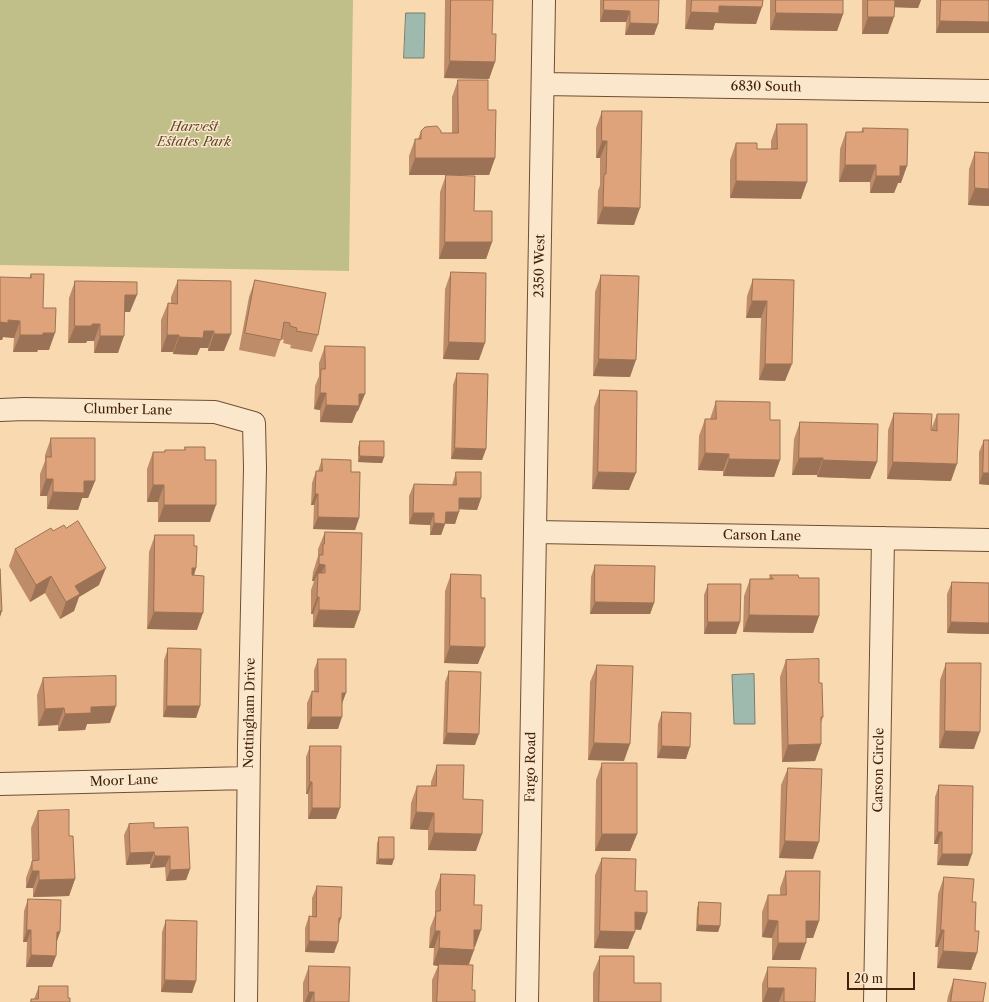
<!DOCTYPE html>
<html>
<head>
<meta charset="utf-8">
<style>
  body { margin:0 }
  #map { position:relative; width:989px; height:1002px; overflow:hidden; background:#f9dab0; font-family:"Libre Caslon Text",serif }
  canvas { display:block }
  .scale { position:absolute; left:847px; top:972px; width:68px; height:18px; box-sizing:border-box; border:2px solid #41210b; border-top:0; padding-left:5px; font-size:12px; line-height:14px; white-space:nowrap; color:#41210b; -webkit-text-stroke:3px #fbe7cc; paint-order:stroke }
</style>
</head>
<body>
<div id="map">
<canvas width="989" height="1002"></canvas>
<div class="scale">20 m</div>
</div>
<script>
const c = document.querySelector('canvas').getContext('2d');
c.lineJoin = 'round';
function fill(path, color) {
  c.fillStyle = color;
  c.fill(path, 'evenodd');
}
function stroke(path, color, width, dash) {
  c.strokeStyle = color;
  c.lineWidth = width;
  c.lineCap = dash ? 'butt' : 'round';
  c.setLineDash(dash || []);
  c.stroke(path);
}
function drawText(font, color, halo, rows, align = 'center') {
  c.font = font + ' "Libre Caslon Text",serif';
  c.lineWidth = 3;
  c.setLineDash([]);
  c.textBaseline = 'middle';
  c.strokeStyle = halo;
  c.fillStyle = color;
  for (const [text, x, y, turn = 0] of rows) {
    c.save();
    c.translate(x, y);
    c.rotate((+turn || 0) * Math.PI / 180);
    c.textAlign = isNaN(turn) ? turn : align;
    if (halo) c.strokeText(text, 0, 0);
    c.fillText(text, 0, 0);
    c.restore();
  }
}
const green = new Path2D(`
  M0,0H353L349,271L0,265Z`);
const water = new Path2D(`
  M406,13H425L424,58H404Z
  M754,674L755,724H734L732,675Z`);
const minor = new Path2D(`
  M543,84L989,91
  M0,410L24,409L215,412L254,423L255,468L249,747L246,1002
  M536,532L989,540
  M0,784L248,778
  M527,1002L544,0
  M875,1002L883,538`);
const wall = new Path2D(`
  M445,0H493L492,34L495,62L489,79L444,78Z
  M600,0H659L658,24L654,35H625L626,22H600Z
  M686,0H763L756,24L715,23L713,30L685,29Z
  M770,0H843V14L837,31L770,30Z
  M862,0H921L918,8L894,7L888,34H862Z
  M936,0H989V33H936Z
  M458,80L488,110L495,158L489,175H409V156L415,139H418L421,131L441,133H452V97Z
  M602,111L634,225L597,224L598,191L600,185V158H596V128Z
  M777,124L801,199L730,198V160L736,143L757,149H771V141Z
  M863,128L901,183H898L894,193H870V182H839L840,149L846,132H861Z
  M975,152L989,153V206L968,205L969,169Z
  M446,175L474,211L492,242L486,259H439L440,192Z
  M451,272L479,360L443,359L445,289Z
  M31,274L43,308L49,350H38L37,352H13L14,338L3,337L2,340H0Z
  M601,275L630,377L593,376L595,292Z
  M753,279L794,280L785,381L759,380L761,318H746L747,296Z
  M178,280L231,281L224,351H208V348H200L197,355L173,354V352H161V320L168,303L171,304V297Z
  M255,280L318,335L312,352L290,348L291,345L283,343L284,340L281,339L275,357L239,350L249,297Z
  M75,281L130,312H125L118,353H94V341H87L86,343H68L69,298Z
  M325,346L358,411H357L352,423L320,422V410L314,409L315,386L319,376V363Z
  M457,373L486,449L482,460L451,459L453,385Z
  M600,390L629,490L592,489L594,407Z
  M716,401L770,420L780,460L774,477L723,476V471L698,470L699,436L705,419H710Z
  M894,413L931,430L937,414L951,481L887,479L888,430Z
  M800,422L877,462L870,479L817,477V475H792L794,439Z
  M51,438L95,481L88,498H82L78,510L47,509V496H40V474L45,461V455Z
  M984,440H989V485L979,484V452Z
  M360,441L384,457L382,463L358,462V447Z
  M185,447L205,460L210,522H158V502H147V469L153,452H164L165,450H184Z
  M322,459L351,472L359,518L355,530L313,529L314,505H311L312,483L316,471H318Z
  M456,472L481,498L477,510L459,509L455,524H445L441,535H430V525L409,524V496L414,484L452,485Z
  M53,531L99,585L79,597L74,611L60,619L45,593L30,602L9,566L15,549Z
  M325,532L360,611L354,628L313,627V614H311V590L314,581H312L313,572L318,556V549Z
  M155,535L194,546L196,568L194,576L197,630L147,629L149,552Z
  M595,565L654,603L650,614H590L591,577Z
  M451,574L478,664L444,663L445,591Z
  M770,575L799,578L819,616L813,633L743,632L744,596L750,579H769Z
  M952,582L989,583V634L947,633V594Z
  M708,584L740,622L736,634H704V595Z
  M168,648L200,706L196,718L163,717L164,660Z
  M318,659L342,704L338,729H307V703L312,691H314V670Z
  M786,660L819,683L823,717L821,723V744L815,761L782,762L780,677Z
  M946,663L974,749L939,748L940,680Z
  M597,665L624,761L588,760L590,682Z
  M449,671L475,745L443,744L445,682Z
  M43,678L110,723L87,724L85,730L58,731V725L38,726L37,695Z
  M662,712L686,759L657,758L658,724Z
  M310,746L336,819H308V794H306V757Z
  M602,763L637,834L630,851H595L596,780Z
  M437,765L463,799L476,851L428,850V830L410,829L411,803L417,786H431V782Z
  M788,768L813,859L779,858L781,785Z
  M939,785L968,866L937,865L938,844H934L935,797Z
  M38,811L69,836L75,879L69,896L33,897V888H26V878L32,861L31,828Z
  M129,824L154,828L190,869L186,880L166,881L165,867L150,868V864L126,865L124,835Z
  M379,837L392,865L376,864L377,843Z
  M602,858L635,891L641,930L635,929L628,949L594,948L595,875Z
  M786,871L819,921L813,938H806L800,960H772V938L762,937V912L768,895H780V888Z
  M441,874L474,905L475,947H474V950L468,965L472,990L475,1002H432V980L438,966L433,965L434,948H429L430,928L435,915V891Z
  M944,877L972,902L977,953L971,970L937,968L938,947H935L938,894Z
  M317,886L341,918L338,925L334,953L305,952V928L309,916L312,917V898Z
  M28,899L60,932L56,943L52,967H26L27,942H23L24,911Z
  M699,902L720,926L718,932L696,931L697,908Z
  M166,920L196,981L192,993L161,992L162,932Z
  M600,956L634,983L661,1002H593V973Z
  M309,966L349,1002H303V983Z
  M768,967L815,1002H762V984Z
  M954,979L983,1002H947L948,996Z
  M39,986L68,998L70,1002H30L31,999H34Z`);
const shadedWall = new Path2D(`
  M891,0H921L918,8L888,7Z
  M719,6L762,7L756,24L715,23L713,30L685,29L691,12Z
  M604,10L630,11L626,22H600Z
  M776,13L843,14L837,31L770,30Z
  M868,17H894L888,34H862Z
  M940,21L989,22V33H936Z
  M630,23L658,24L654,35H625Z
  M450,61L495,62L489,79L444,78Z
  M602,141H607L600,158H596Z
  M415,158H495L489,175H409Z
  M845,165H876L870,182H839Z
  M900,166H907L901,183H898L894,193H870L876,176Z
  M736,181L807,182L801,199L730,198Z
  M975,188L989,189V206L968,205Z
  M603,207L640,208L634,225L597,224Z
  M445,242H492L486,259H439Z
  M125,295H137L130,312H119Z
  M752,301H767L761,318H746Z
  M8,320L20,321L14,338L3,337L2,340H0V322Z
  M92,324H100L94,341H87L86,343H68L75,326Z
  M204,331H214L208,348H200L197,355L173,354L179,337Z
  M43,333H55L49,350H38L37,352H13L20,335Z
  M214,334H231L224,351H208Z
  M167,335H179L173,352H161Z
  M100,336H124L118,353H94Z
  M449,342L485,343L479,360L443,359Z
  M599,359L636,360L630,377L593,376Z
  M765,364H792L785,381L759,380Z
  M320,393H326L320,410L314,409Z
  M359,394H365L358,411H357L352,423L320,422L326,405Z
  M455,448L486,449L482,460L451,459Z
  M705,453L729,454L723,471L698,470Z
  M360,456L384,457L382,463L358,462Z
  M799,458H823L817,475H792Z
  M729,459L780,460L774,477L723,476Z
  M823,460L877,462L870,479L817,477Z
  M893,462L957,464L951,481L887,479Z
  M598,472L636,473L629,490L592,489Z
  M983,473H989V485L979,484Z
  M46,479H53L47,496H40Z
  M84,481H95L88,498H82L78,510L47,509L53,492Z
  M153,485H164L158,502H147Z
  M315,494H318L314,505H311Z
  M459,498H481L477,510L455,509Z
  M164,505H216L210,522H158Z
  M446,512H459L455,524L441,523Z
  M413,513H434L430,525L409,524Z
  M318,517L359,518L355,530L313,529Z
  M434,523L445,524L441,535H430Z
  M319,564L325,565L318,582V573L314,581H312Z
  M106,568L99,585L79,597L74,611L60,619L66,602L75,586Z
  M192,568H196L190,585Z
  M51,576L45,593L30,602L36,585Z
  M317,597H319L313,614H311Z
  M595,602L654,603L650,614H590Z
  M319,610L360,611L354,628L313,627Z
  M0,611H2L0,617Z
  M154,612L203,613L197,630L147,629Z
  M749,615L819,616L813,633L743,632Z
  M708,622H740L736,634H704Z
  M951,622L989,623V634L947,633Z
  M450,646L485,647L478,664L444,663Z
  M342,693H346L342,704Z
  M116,706L110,723L87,724L85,730L58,731L65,714L91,707Z
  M167,706H200L196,718L163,717Z
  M64,708L58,725L38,726L45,709Z
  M311,717H342L338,729H307Z
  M945,731L980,732L974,749L939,748Z
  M447,733L479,734L475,745L443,744Z
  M594,743L630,744L624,761L588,760Z
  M821,744L815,761L782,762L788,745Z
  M662,746L690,747L686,759L657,758Z
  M310,782H312L308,794H306Z
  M312,808H340L336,819H308Z
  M416,812L434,813L428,830L410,829Z
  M938,832H942L938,844H934Z
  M434,833L482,834L476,851L428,850Z
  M602,834H637L630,851H595Z
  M785,841L819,842L813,859L779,858Z
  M154,852L150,864L126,865L130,853Z
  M942,854H972L968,866L937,865Z
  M155,856H170L165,867L150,868Z
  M379,859H394L392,865L376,864Z
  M190,869L186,880L166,881L170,870Z
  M32,871H39L33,888H26Z
  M75,879L69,896L33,897L39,880Z
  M635,912L647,913L641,930L629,929Z
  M339,918H341L337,930Z
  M768,920L778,921L772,938L762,937Z
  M806,921H819L813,938H800Z
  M698,925L720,926L718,932L696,931Z
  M27,930H31L27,942H23Z
  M474,930H481L475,947H468Z
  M941,930H944L938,947H935Z
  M435,931H440L434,948H429Z
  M600,931L635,932L628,949L594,948Z
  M57,932H60L56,944Z
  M309,941L338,942L334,953L305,952Z
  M778,943H806L800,960H772Z
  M439,948L474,950L468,967L439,964L438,966L433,965Z
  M943,951L977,953L971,970L937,968Z
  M31,955L56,956L52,967H26Z
  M165,980L196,981L192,993L161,992Z
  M768,988H784L779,1002H763Z
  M309,992H314L310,1002H305Z`);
const building = new Path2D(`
  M451,0H493L492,34H496L495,62L450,61Z
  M604,0H659L658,24L630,23V11L604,10Z
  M692,0H763L762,7L719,6V13L691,12Z
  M776,0H843V14L776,13Z
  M868,0H895L894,17H868Z
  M941,0H989V22L940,21Z
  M458,80H488V110H496L495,158H415V139H421V131L425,127L437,126L441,131V133H458Z
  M602,111H642L640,208L603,207L604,174H606L607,141H602Z
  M777,124H807V182L736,181V143H757V149H777Z
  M863,128L908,129L907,166H900V176H876V165H845L846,132H863Z
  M975,152L989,153V189L975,188Z
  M446,175L475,176L474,211H492V242H445Z
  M451,272L486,273L485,343L449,342Z
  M31,274H44L43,308H56L55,333H43V335H20V321L8,320V323L0,322V277L31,278Z
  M601,275L639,276L636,360L599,359Z
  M753,279L794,280L792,364H765L767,301H752Z
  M178,280L231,281V334H214V331H204L203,338L179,337V335H167L168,303L177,304Z
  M255,280L326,293L318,335L296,331L297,328L290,326V323L284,322L281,340L245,333Z
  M75,281L137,282V295H125L124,336H100V324H92V326H75Z
  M325,346L365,347V394H359V406L326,405V393H320L321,369H325Z
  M457,373L488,374L486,449L455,448Z
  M600,390L637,391L636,473L598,472Z
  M716,401L770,402V420H780V460L729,459V454L705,453V419H716Z
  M894,413L932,414L931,430L937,431V414H959L957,464L893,462Z
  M800,422L878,424L877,462L823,460V458H799Z
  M51,438H95V481H84V493L53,492V479H46V457H51Z
  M984,440H989V473H983Z
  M360,441H384V457L360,456Z
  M185,447H205V460H216V505H164V485H153V452H165V450H185Z
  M322,459L351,460V472H360L359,518L318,517V494H315L316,471H322Z
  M456,472H481V498H459V512H446L445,524L434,523V513H413L414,484L456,485Z
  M78,521L106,568L75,586L80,594L66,602L51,576L36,585L15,549L51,528L53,531L64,525L66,528Z
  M325,532L362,533L360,611L319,610V597H317L318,573H325V565L319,564V555H323V544H324Z
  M155,535H194V546H197L196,568H192V575L204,576L203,613L154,612Z
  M595,565L655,566L654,603L595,602Z
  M0,569L2,611H0Z
  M451,574L481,575V598H485V647L450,646Z
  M770,575H798L799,578H819V616L749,615L750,579H773Z
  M952,582L989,583V623L951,622Z
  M708,584H741L740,622H708Z
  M168,648L201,649L200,706H167Z
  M318,659H346V693H342V717H311L312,691L318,692Z
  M819,659V683H822L823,717H821V744L788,745L786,660Z
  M946,663H981L980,732L945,731Z
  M597,665L633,666L630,744L594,743Z
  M449,671L481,672L479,734L447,733Z
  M116,676V706L91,707V713L65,714L64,708L45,709L43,678Z
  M662,712L691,713L690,747L662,746Z
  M310,746H341L340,808H312V782H310Z
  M602,763H637V834H602Z
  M437,765H464L463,799L483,800L482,834L434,833V813L416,812L417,786H436Z
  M788,768L822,769L819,842L785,841Z
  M939,785L973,786L972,854H942V832H938Z
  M69,810V836H73L75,879L39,880V871H32V861L39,860L38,811Z
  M154,823V828L188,827L190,869L170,870V856H155L154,852L130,853L129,824Z
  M379,837H394V859H379Z
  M602,858L636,859L635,891H647V913L635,912V932L600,931Z
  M786,871H820L819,921H806V943H778V921L768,920V895H786Z
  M441,874L475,875L474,905H482L481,930H474V950L439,948L440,931H435L436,911H440Z
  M944,877L974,879L972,902H976L975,931H979L977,953L943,951L944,930H941Z
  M317,886L342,887L341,918H339L338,942L309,941V916L316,917Z
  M28,899L61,900L60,932H57L56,956L31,955V930H27Z
  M699,902L721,903L720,926L698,925Z
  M166,920L197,921L196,981L165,980Z
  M600,956H634V983H661V1002H599Z
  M439,964L473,965L472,990H475V1002H437Z
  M309,966L350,967L349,1002H314V992H309Z
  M768,967L816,968L815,1002H784V988H768Z
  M954,979L986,983L983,1002H951Z
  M39,986H68V998H70V1002H31V999H38Z`);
const streetNames = [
  ["6830 South",766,87,1],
  ["2350 West",540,266,-89],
  ["Clumber Lane",128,410,1],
  ["Carson Lane",762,536,1],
  ["Nottingham Drive",250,713,-89],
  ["Fargo Road",531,767,-89],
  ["Carson Circle",879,770,-89],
  ["Moor Lane",124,781,-2]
];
const parkNames = [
  ["Harvest",194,127],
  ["Estates Park",194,142]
];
fill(green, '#c0bf8a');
fill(water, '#9ebaae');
stroke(water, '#797d6d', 1);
stroke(minor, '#6f4f34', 24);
stroke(minor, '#fbe7cc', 22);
fill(wall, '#bf8c69');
fill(shadedWall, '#9b7255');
fill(building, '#dea37a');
stroke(building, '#9b7255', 1);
drawText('13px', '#41210b', '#fbe7cc', streetNames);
drawText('italic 13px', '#61482b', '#fbe7cc', parkNames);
</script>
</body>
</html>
